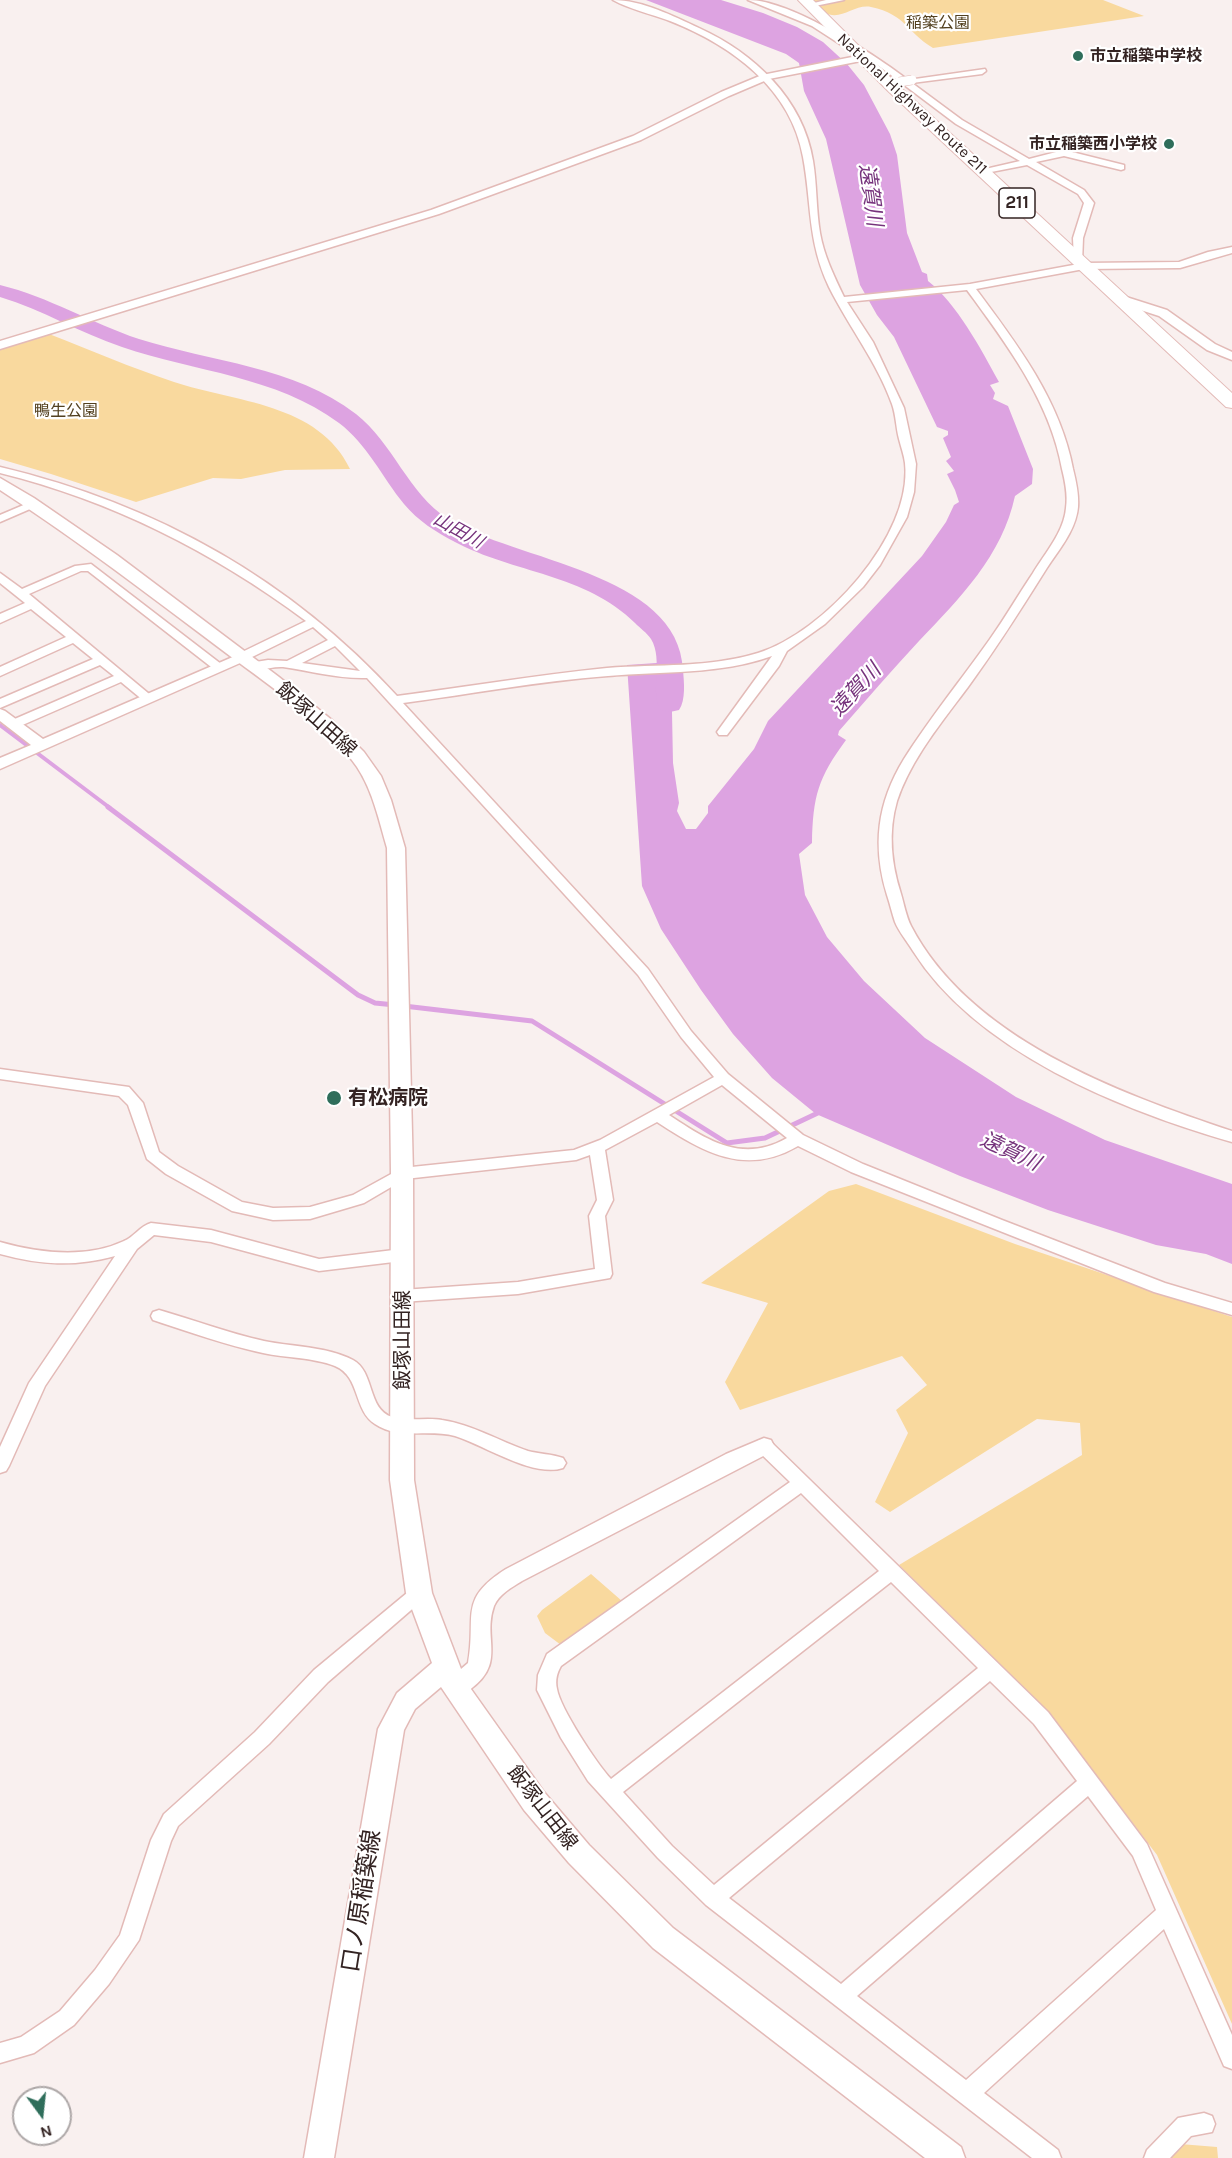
<!DOCTYPE html>
<html>
<head>
<meta charset="utf-8">
<style>
  body { margin:0 }
  #map { position:relative; width:1232px; height:2158px; overflow:hidden; background:#f9f0ef; font-family:Karla,sans-serif }
  canvas { display:block }
  .north { position:absolute; left:12px; top:2086px; width:60px; height:60px; box-sizing:border-box; background:#fff; border:2px solid #ada7a7; border-radius:50%; rotate:165deg; font-size:16px; font-weight:700; line-height:24px; text-align:center; color:#332322 }
  .north::after { content:''; display:block; margin:auto; width:21px; height:27px; background:#2f6e5b; clip-path:polygon(50% 0,100% 100%,50% 72%,0 100%) }
</style>
</head>
<body>
<div id="map">
<canvas width="1232" height="2158"></canvas>
<div class="north">N</div>
</div>
<script>
const c = document.querySelector('canvas').getContext('2d');
c.lineJoin = 'round';
function fill(path, color) {
  c.fillStyle = color;
  c.fill(path, 'evenodd');
}
function stroke(path, color, width, dash) {
  c.strokeStyle = color;
  c.lineWidth = width;
  c.lineCap = dash ? 'butt' : 'round';
  c.setLineDash(dash || []);
  c.stroke(path);
}
function drawText(font, color, halo, rows, align = 'center') {
  c.font = font + ' Karla,"Noto Sans JP",sans-serif';
  c.lineWidth = 4.5;
  c.setLineDash([]);
  c.textBaseline = 'middle';
  c.strokeStyle = halo;
  c.fillStyle = color;
  for (const [text, x, y, turn = 0] of rows) {
    c.save();
    c.translate(x, y);
    c.rotate((+turn || 0) * Math.PI / 180);
    c.textAlign = isNaN(turn) ? turn : align;
    if (halo) c.strokeText(text, 0, 0);
    c.fillText(text, 0, 0);
    c.restore();
  }
}
const green = new Path2D(`
  M813,0H1103L1144,16L933,48C905,31 907,15 871,7C850,3 834,32 813,0Z
  M49,334C90,350 132,368 174,382C234,402 319,403 350,469L285,470L241,479L213,478L136,502L51,474L0,459V350Z
  M856,1184L1015,1244L1232,1317V2024L1157,1855L1047,1710L899,1565L1082,1455L1080,1423L1037,1419L890,1512L875,1502L908,1433L896,1410L927,1385L902,1356L740,1410L725,1382L768,1303L701,1283L829,1191Z
  M591,1574L622,1601L561,1645L545,1633L537,1616L542,1610Z
  M1180,2144L1217,2147L1218,2158H1167Z`);
const water = new Path2D(`
  M646,0H721L763,13L797,27L823,42L847,64L864,85L890,134L897,155L907,233L922,272L927,274L928,281C957,304 981,349 999,382L990,385L995,393L993,399L1008,406L1033,469L1032,484L1015,496C1002,556 960,598 919,641C892,670 866,700 839,731L838,735L846,740C818,778 813,796 812,843L799,854L805,895L827,937L864,981L925,1038L1016,1097L1105,1140L1232,1184V1264L1206,1254L1156,1245L1048,1210L960,1176L816,1114L772,1078L733,1034L701,990L661,929L642,886L627,665L671,662L673,763L679,803L677,811L686,829H696L708,813V806L754,749L768,721L922,556L946,522L954,505L959,502L955,490L947,474L954,471L946,461L951,457L943,438L948,435V431L937,427L894,337L877,315L860,285L826,139L804,91L799,63L786,54Z`);
const streamFar1 = new Path2D(`
  M0,725L110,808`);
const stream = new Path2D(`
  M108,807L358,995L375,1003L395,1005
  M404,1006L532,1021L727,1143L765,1138L822,1111`);
const river = new Path2D(`
  M0,285C49,297 91,323 139,339C211,362 294,366 356,414C393,443 408,493 448,519C514,561 679,572 683,670C684,682 686,700 679,710L670,712L661,710C649,693 664,660 651,639C647,633 640,628 635,623C586,574 513,573 455,542C436,532 418,521 404,504C382,477 367,444 339,423C276,376 195,372 122,347C80,333 43,310 0,297Z`);
const minor = new Path2D(`
  M613,0C642,0 673,16 699,28C754,53 803,99 813,161C817,185 816,209 820,233C824,256 834,276 844,297L970,284L1084,263L1179,262L1208,252L1232,247V253L1180,268L1084,269L976,289C1017,344 1060,400 1073,469C1076,481 1079,495 1078,507C1076,531 1057,552 1045,571C1020,611 995,650 968,687C942,722 911,759 897,801C888,832 891,863 901,894C904,904 906,916 911,926C970,1039 1118,1093 1232,1131V1142C1121,1110 977,1052 913,951C907,941 899,932 895,922C892,913 890,904 887,895C872,846 877,803 904,759C930,718 961,680 990,639C1005,618 1018,595 1033,573C1045,553 1064,532 1066,508C1068,495 1065,481 1062,469C1050,401 1007,345 967,290L847,302L873,342L904,408L916,464L914,492L907,517L880,565L863,587L825,624L787,651L779,666L727,735H719L717,732L772,656C720,675 662,671 608,676C540,681 471,694 403,703L648,969L691,1031L728,1074L803,1135L863,1164L1002,1220L1165,1283L1232,1303V1315L1154,1292L851,1172L798,1146C745,1177 703,1152 657,1122L605,1150L613,1200L605,1216L612,1274L610,1278L518,1294L402,1302L396,1300L394,1296L396,1292L402,1290L518,1282L595,1269L589,1216L597,1200L590,1155L576,1160L405,1179L364,1203L310,1219L273,1220L232,1211L166,1174L147,1159L128,1105L119,1096L0,1079V1069L129,1087L143,1103L159,1152L178,1166L242,1202L273,1208L310,1207L353,1195L402,1168L574,1150L600,1140L714,1077L681,1037L638,975L367,678C339,679 311,671 283,667C272,666 255,673 247,666L249,663L268,660L287,661L328,640L313,627L246,660H238V654L306,621C213,552 113,501 0,473V467C155,504 289,578 397,696C467,687 537,675 607,668C657,664 710,668 758,653C823,633 913,536 905,463C904,455 901,447 899,439C896,428 896,415 892,404C877,362 849,327 829,287C807,240 812,205 803,157C791,88 731,45 670,21C651,14 629,9 613,0ZM335,646L360,671L302,663ZM722,1085L787,1138C742,1164 707,1140 669,1115Z
  M748,0C791,0 874,54 908,80L985,69L986,71L982,74L912,83L962,120L1029,159L1064,150L1124,165V169L1121,170L1064,156L1036,162L1084,190L1094,203L1083,238L1082,263L1074,261L1073,238L1084,203L1078,194L1027,165L981,174V170L1020,161L956,124L867,57L846,48L812,26Z
  M826,0H844L810,7L806,5Z
  M33,501L37,502V506L0,522V515Z
  M91,564L225,667L223,670H215L88,571H81L29,594L154,698L148,702L144,701L121,682L18,727H10L8,724L10,721L114,676L100,665L0,708V699L93,659L73,643L0,676V667L66,637L31,609L0,623V614L25,603L0,583V573L22,589L75,566Z
  M151,1223L211,1230L319,1259L402,1249L408,1251L410,1255L408,1259L402,1261L319,1271L211,1242L154,1235L137,1249L45,1386L9,1466L6,1471L0,1473V1447L29,1383L115,1256C75,1267 40,1265 0,1254V1242C39,1253 86,1259 124,1241C134,1237 140,1226 151,1223Z
  M159,1310C194,1320 228,1333 264,1341C293,1347 325,1346 353,1360C375,1372 367,1409 392,1417C408,1422 426,1417 442,1420C473,1425 499,1441 528,1451C539,1454 552,1454 563,1458L566,1463L563,1468C533,1478 484,1445 455,1436C429,1429 398,1440 375,1424C353,1410 361,1377 335,1366C312,1357 286,1358 263,1353C226,1345 189,1332 153,1320L151,1316L153,1312Z
  M764,1439L770,1441L1048,1712L1147,1844L1232,2035V2069L1224,2066L1164,1929L984,2093L1058,2150L1061,2158H1032L706,1905L658,1858L588,1781L561,1738L537,1690L538,1675L547,1654L790,1482L758,1451L755,1446L758,1441ZM801,1493L879,1571L611,1779C597,1764 560,1708 557,1689C555,1680 557,1673 561,1666ZM891,1582L978,1668L714,1885L672,1846L623,1792ZM990,1681L1034,1724L1077,1781L841,1984L729,1898ZM1088,1796L1133,1856L1156,1910L966,2080L857,1996Z
  M419,1585L425,1588L428,1593L425,1598L328,1682L269,1744L178,1826L171,1841L139,1940L109,1984L74,2025L34,2053L0,2063V2043L21,2037L60,2011L95,1970L120,1935L151,1840L164,1814L255,1732L314,1670L413,1588Z
  M1204,2113L1212,2116L1215,2124L1212,2132L1191,2136L1170,2158H1144L1147,2150L1178,2118Z`);
const tertiary = new Path2D(`
  M862,55L867,58L866,60L769,79L729,96L641,140L439,214L0,349V341L431,210L633,136L721,92L762,75Z
  M1120,295L1167,310L1215,344L1232,352V360L1207,350L1159,316L1116,302V296Z
  M242,653L249,657L247,660L0,769V758L31,745L0,721V709L5,711L43,739Z
  M764,1438L771,1440L774,1446L771,1452L522,1581C511,1588 499,1594 494,1606C482,1640 508,1663 468,1691C460,1697 456,1698 447,1695L444,1688L447,1681L468,1663C477,1616 457,1600 506,1569L726,1454Z`);
const secondary = new Path2D(`
  M0,478L34,498L117,555L279,677L333,721L364,752L381,776L391,800L405,848L413,1174L414,1480L432,1593L466,1682L544,1792L589,1845L673,1928L961,2147L965,2158H925L653,1948L569,1863L524,1810L441,1687L415,1709L404,1730L334,2158H304L378,1729L397,1693L432,1663L406,1593L390,1480L391,1174L387,848C379,821 373,791 357,767C329,726 270,686 230,656C154,599 79,541 0,490Z`);
const trunk = new Path2D(`
  M798,0H813L898,85L1232,393V408L1226,407L888,91Z`);
const minorBridge = new Path2D(`
  M899,82L912,80`);
const markers = [
  [1078,56,6,"#2f6e5b"],
  [1169,144,6,"#2f6e5b"],
  [334,1098,8,"#2f6e5b"]
];
const farParknames = [
  ["稲築公園",938,23],
  ["鴨生公園",66,411]
];
const farPoinames = [
  ["市立稲築中学校",1090,56],
  ["市立稲築西小学校",1157,144,"right"]
];
const farStreetnames = [
  ["National Highway Route 211",912,104,43]
];
const shields = [
  [1017,203,36]
];
const shieldNames = [
  ["211",1017,203]
];
const farWaternames = [
  ["山田川",458,531,29]
];
const streetNames = [
  ["飯塚山田線",316,720,42],
  ["飯塚山田線",403,1340,-90],
  ["飯塚山田線",542,1808,52]
];
const poiNames = [
  ["有松病院",348,1098]
];
const waterNames = [
  ["遠賀川",870,195,82],
  ["遠賀川",856,690,-47],
  ["遠賀川",1010,1152,25]
];
const nearStreetnames = [
  ["口ノ原稲築線",362,1901,-81]
];
fill(green, '#f9d99e');
fill(water, '#dda3e1');
stroke(streamFar1, '#dda3e1', 4);
stroke(stream, '#dda3e1', 5);
fill(river, '#dda3e1');
stroke(minor, '#e3bab7', 3);
stroke(tertiary, '#e3bab7', 3);
stroke(secondary, '#e3bab7', 3);
stroke(trunk, '#e3bab7', 2);
fill(minor, '#fff');
fill(tertiary, '#fff');
fill(secondary, '#fff');
fill(trunk, '#fff');
stroke(minorBridge, '#e3bab7', 10, []);
stroke(minorBridge, '#fff', 9);
for (const [x, y, r, color] of markers) {
  const dot = new Path2D();
  dot.arc(x, y, r, 0, 2 * Math.PI);
  c.fillStyle = color;
  c.fill(dot);
  stroke(dot, '#fff', 2);
}
drawText('16px', '#534120', '#fff', farParknames);
drawText('bold 16px', '#332322', '#fff', farPoinames, 'left');
drawText('16px', '#332322', '#fff', farStreetnames);
for (const [x, y, w] of shields) {
  const box = new Path2D();
  box.roundRect(x - w / 2, y - 15, w, 30, 4.5);
  c.fillStyle = '#fff';
  c.fill(box);
  stroke(box, '#332322', 1.5);
}
drawText('bold 18px', '#332322', null, shieldNames);
drawText('italic 18px', '#76337c', '#fff', farWaternames);
drawText('20px', '#332322', '#fff', streetNames);
drawText('bold 20px', '#332322', '#fff', poiNames, 'left');
drawText('italic 21px', '#76337c', '#fff', waterNames);
drawText('24px', '#332322', '#fff', nearStreetnames);
</script>
</body>
</html>
